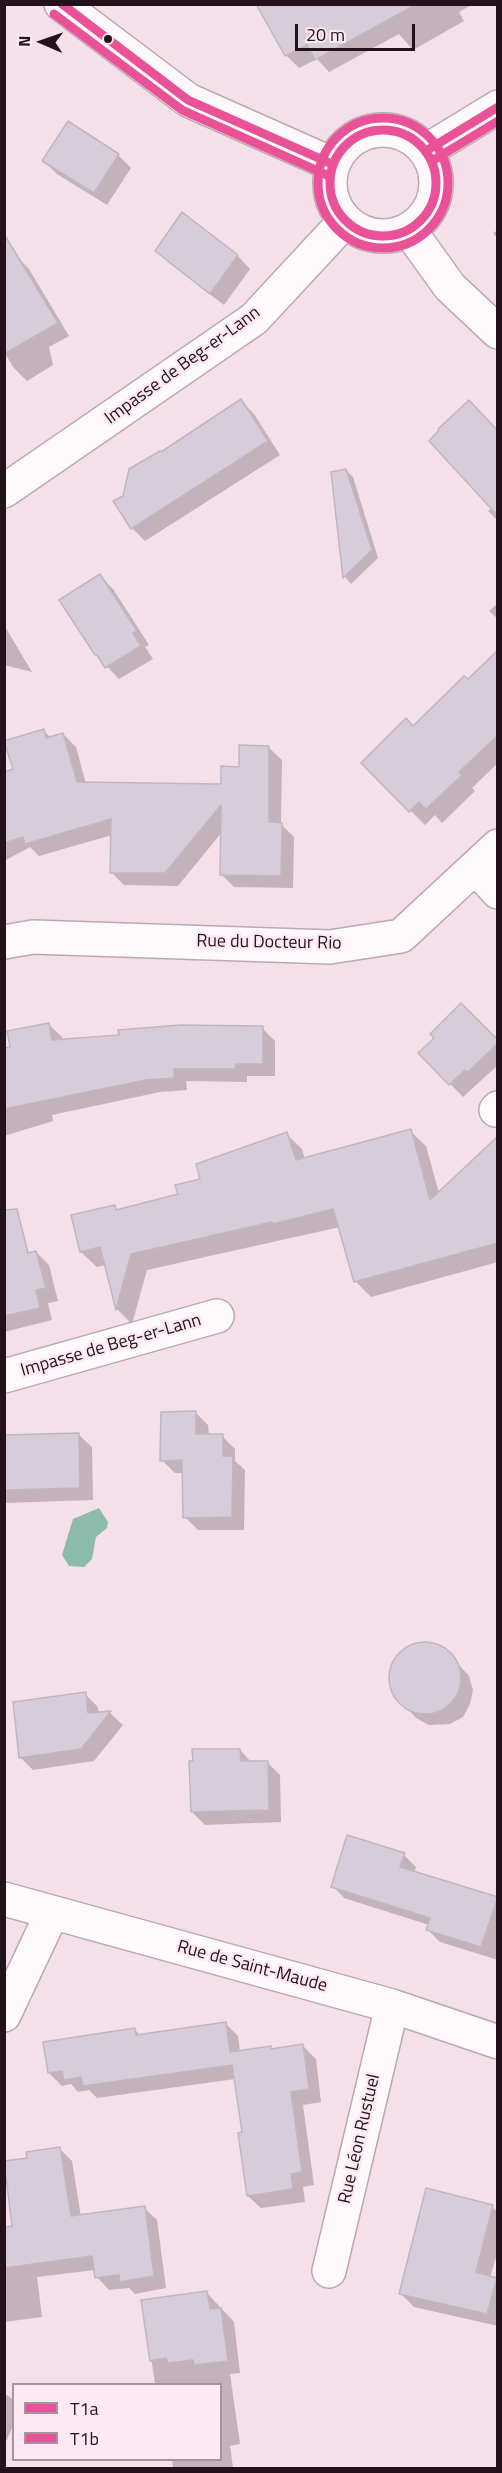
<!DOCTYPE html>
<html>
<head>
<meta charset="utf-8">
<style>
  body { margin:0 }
  #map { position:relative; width:502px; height:2473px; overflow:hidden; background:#f5dfe9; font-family:"Titillium Web",sans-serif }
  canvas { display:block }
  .frame { position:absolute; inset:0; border:6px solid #23121b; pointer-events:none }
  .legend { position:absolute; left:12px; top:2383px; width:210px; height:78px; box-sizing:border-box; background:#fee9f3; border:2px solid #a6939d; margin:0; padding:8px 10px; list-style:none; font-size:18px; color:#23121b }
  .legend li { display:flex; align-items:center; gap:12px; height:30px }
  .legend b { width:30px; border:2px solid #a6939d }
  .north { position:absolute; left:12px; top:12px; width:60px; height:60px; -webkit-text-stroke:4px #fee9f3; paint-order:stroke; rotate:272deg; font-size:16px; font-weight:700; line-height:24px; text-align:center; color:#23121b }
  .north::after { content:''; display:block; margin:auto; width:21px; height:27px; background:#23121b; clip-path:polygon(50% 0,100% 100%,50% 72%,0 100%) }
  .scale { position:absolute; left:295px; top:24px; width:120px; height:27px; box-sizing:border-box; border:3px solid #23121b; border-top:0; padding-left:8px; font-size:18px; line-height:21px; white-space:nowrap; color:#23121b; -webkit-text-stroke:4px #fee9f3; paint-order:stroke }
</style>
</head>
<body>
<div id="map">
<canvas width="502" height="2473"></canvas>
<div class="frame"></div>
<ul class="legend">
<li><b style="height:8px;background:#ea5297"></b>T1a</li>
<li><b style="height:8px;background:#ea5297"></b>T1b</li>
</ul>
<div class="north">N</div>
<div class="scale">20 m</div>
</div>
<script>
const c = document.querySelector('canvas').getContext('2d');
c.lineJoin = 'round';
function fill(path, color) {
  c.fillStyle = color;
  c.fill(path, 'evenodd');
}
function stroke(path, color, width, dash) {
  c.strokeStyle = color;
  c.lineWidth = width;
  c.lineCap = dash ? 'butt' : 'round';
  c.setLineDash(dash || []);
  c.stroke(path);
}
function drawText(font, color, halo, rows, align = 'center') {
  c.font = font + ' "Titillium Web",sans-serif';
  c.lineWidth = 5;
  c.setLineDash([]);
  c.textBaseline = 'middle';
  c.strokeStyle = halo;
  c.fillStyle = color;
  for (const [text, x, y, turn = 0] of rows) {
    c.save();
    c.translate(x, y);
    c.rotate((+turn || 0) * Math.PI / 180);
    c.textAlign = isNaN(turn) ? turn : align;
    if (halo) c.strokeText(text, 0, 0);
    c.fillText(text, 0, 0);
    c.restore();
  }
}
const water = new Path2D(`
  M99,1508L108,1522L107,1528L96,1537L92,1559L84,1567L69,1566L62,1555L73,1519Z`);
const shadow = new Path2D(`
  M256,4H473L459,12L464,21L413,50L399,34L329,72L317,59L299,68L286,55Z
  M68,123L118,155L131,168L107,205L57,174L44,161Z
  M183,214L238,256L250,269L224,305L169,263L157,251Z
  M498,230V239L493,233Z
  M16,256L29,269L69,336L49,347L53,365L27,381L14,368L4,352Z
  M241,401L254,414L280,455L145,541L132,528L115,502L124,497L161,454Z
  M498,431V521L488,511L492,508Z
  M346,470L353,477L378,558L351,584L345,577L333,473Z
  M100,576L113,589L149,645L145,647L153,659L119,679L96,655Z
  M498,603V619L489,611Z
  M4,625L32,672L4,665Z
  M498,653V763L472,788L475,791L442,823L435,815L425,825L363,763L413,728Z
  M44,731L51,738L63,734L76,747L86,784L223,786L240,768L269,748L282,760L281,824L294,837L293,888L234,887L221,874L222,832L178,886L124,885L111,872L112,835L39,856L30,847L4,861V789L14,770Z
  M49,1025L62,1037V1041L262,1028L275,1041V1076H247V1082L186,1081L187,1090L160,1092L52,1115L53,1121L4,1136V1050L12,1048Z
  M436,1038L498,1042V1065L463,1097L420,1053Z
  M410,1131L426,1146L439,1193L498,1138V1262L371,1297L355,1281L340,1227L147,1270L132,1324L117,1309L106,1265L97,1267L81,1252L114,1207L118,1211L179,1195L201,1180L286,1134L302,1149L305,1159Z
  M36,1252L49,1265L58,1301L48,1303L52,1320L4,1332V1270Z
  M196,1413L208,1425L209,1436H222L235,1449V1461L245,1470L244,1530H198L185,1517L184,1473H175L162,1460Z
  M79,1435L92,1447L93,1500L4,1503V1436Z
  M420,1644L434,1645L447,1652L469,1676L473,1690L470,1704L463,1717L450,1724L429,1725L416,1718L394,1693L390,1679L393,1665L400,1653Z
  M85,1694L98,1707L99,1714L110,1713L123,1725L94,1761L33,1770L20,1757Z
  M240,1750L252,1763L267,1762L280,1775L281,1822L205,1825L192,1812Z
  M404,1855L416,1867L414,1873L498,1899V1960L440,1942L428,1930L429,1925L344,1898L333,1886Z
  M225,2023L238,2036L240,2052L270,2047L273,2050L303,2046L316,2059L321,2102L303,2105L314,2185L303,2187L305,2202L261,2208L248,2196L244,2134L235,2079L97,2098L89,2090L78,2092L71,2084L62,2086L49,2073L135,2030L141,2036Z
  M59,2148L72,2161L81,2217L144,2208L157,2220L166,2288L135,2294L129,2288L109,2290L97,2277L95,2270L37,2277L42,2317L4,2322V2228L13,2227L28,2159Z
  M492,2207L498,2212V2250L490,2278L498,2280V2326L414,2307L401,2294Z
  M207,2293L234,2322L240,2373L230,2374L240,2444L230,2446L233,2468H173L172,2460H220V2384H155L143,2302Z
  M4,2393L14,2400V2424L4,2446Z`);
const building = new Path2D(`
  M256,4H417L315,60L307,45L285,56Z
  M68,121L119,154L94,193L42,161Z
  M182,212L238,255L210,294L155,251Z
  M4,234L58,323L4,354Z
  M241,399L268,441L131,529L113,501L123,496L129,469L160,451L161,452Z
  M469,400L498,431V516L429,441L439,430L438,429Z
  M346,469L372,550L343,578L331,472Z
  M100,574L137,631L133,633L141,646L105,668L97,655H95L59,600Z
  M498,650V735L459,772L462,775L426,809L419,802L409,812L361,763L406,718L413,726L464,676L468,679Z
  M44,729L46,738L63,733L77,782L221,784V766L239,767V745L269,746V822L282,823L281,876L220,875L221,805L165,873H110L111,819L25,844L23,837L4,843V772L13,769L4,741Z
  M461,1003L498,1040V1043L468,1072L465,1070L449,1085L418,1053L434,1038L430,1034Z
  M49,1023L52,1040L119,1035L118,1030L181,1025L263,1026V1064H235V1069H174V1078L146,1080L4,1109V1048L10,1047L7,1031Z
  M411,1129L430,1200L498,1136V1243L354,1282L333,1209L273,1224L272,1222L131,1254L116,1310L100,1247L80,1252L71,1215L115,1205L116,1210L178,1194L175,1185L200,1179L196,1164L287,1132L296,1160Z
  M17,1209L28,1253L36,1251L46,1288L36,1290L40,1308L4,1316V1210Z
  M196,1411V1434H223V1456H233L232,1517L183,1518L182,1460L160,1461L161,1412Z
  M79,1433L80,1488L4,1490V1435Z
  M389 1678a36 36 0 1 1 72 0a36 36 0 1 1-72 0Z
  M86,1692L88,1713L111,1711L81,1749L19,1758L13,1702Z
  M192,1749H240L241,1761H268L269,1810L191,1812L189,1761H193Z
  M347,1835L405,1853L400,1867L498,1897L481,1947L426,1930L430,1918L331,1887Z
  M226,2022L230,2052L271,2046V2049L303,2044L309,2089L291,2092L302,2172L291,2174L293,2189L247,2196L238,2133L242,2132L232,2065L83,2086L81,2077L64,2080L62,2071L48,2073L43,2042L135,2028L136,2035Z
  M60,2147L71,2216L145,2206L154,2276L120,2282L119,2275L95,2278L92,2256L4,2268V2227L12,2226L4,2161L27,2158L26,2152Z
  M426,2188L493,2205L476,2272L497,2278L487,2314L399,2294Z
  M207,2291L210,2309L221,2308L228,2361L194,2365L193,2360L168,2363L166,2358L150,2361L141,2300Z`);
const minor = new Path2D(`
  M409,230L450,287L498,332
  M4,491L254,319L345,221
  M476,868L498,892
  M4,942L33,937L330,947L401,936L498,846
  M496,1110L498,1108
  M4,1376L217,1316
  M4,1899L392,2006L498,2042
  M4,2015L52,1913
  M329,2271L392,2006`);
const major = new Path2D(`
  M61,4L188,100L332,164
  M330 183a53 53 0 1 1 106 0a53 53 0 1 1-106 0Z
  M426,151L498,107`);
const bus1 = new Path2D(`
  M62,4L188,100L332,164
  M330 183a53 53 0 1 1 106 0a53 53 0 1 1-106 0Z
  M426,151L498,107`);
const bus2 = new Path2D(`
  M54,14L182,110L327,175
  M318 183a65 65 0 1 1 130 0a65 65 0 1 1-130 0Z
  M432,161L498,121`);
const markers = [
  [108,39,5,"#23121b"]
];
const streetNames = [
  ["Impasse de Beg-er-Lann",183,366,-36],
  ["Rue du Docteur Rio",269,943,1],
  ["Impasse de Beg-er-Lann",111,1346,-16],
  ["Rue de Saint-Maude",252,1967,15],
  ["Rue Léon Rustuel",360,2139,-77]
];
fill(water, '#8bbbaa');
fill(shadow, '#0003');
fill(building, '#d7ccd9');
stroke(building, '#c0b6c2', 1.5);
stroke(minor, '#bba9b1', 36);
stroke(major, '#bba9b1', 36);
stroke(minor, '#fefafc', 33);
stroke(major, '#fefafc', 33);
stroke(bus1, '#ea5297', 9);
stroke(bus2, '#ea5297', 9);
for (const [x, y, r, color] of markers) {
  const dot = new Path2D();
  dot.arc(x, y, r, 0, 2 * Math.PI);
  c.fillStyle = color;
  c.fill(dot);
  stroke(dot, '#fee9f3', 2);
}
drawText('18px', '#23121b', '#fee9f3', streetNames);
</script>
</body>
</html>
